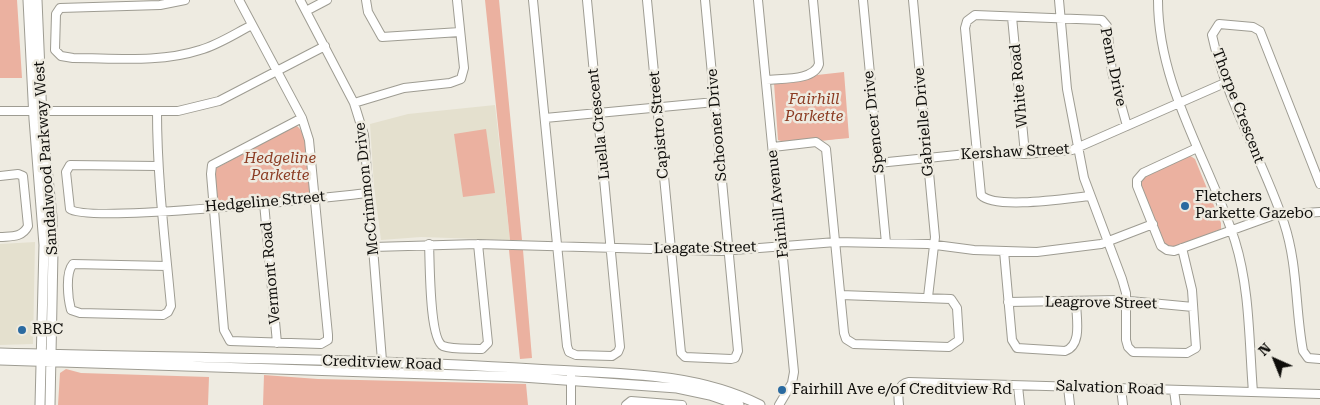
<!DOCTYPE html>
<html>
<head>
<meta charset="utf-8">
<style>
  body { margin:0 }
  #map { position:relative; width:1320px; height:405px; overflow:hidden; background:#eeebe1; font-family:"Roboto Serif",serif }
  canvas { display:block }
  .north { position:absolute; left:1250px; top:335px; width:50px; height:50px; -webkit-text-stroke:4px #eeebe1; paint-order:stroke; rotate:316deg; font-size:14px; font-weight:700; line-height:20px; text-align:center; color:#0e0d0a }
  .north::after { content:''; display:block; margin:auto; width:18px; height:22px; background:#0e0d0a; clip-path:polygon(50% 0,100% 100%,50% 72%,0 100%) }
</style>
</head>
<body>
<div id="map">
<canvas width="1320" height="405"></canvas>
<div class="north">N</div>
</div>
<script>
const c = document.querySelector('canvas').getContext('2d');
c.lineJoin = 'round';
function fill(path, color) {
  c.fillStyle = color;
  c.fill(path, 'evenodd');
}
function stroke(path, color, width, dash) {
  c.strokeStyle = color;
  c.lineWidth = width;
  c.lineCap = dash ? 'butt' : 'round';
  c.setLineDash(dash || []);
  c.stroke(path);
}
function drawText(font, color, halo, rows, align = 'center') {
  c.font = font + ' "Roboto Serif",serif';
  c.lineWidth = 5;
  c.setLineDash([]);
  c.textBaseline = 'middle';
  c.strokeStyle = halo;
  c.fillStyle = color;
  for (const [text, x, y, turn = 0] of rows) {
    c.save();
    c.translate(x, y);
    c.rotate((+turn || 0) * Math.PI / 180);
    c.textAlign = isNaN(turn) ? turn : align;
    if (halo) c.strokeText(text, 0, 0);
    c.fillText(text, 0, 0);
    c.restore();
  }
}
const built = new Path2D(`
  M495,105L510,240L421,237L381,240L374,186L370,124L408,114Z
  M35,242L33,344L0,345V244Z`);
const green = new Path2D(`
  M0,0H17L22,78H0Z
  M485,0H499L522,240H510Z
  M844,72L849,138C835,139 789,146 778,140L774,83L809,79L817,75Z
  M294,126H297C309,135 316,182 309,195L221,202L216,198L215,169Z
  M486,129L495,193L463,197L454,134Z
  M1189,155L1195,159L1221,223V229L1171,249L1164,244L1140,185L1144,176Z
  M509,250H523L532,358L520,359Z
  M66,369L81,373L209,377L208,405H58L60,373Z
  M264,375L318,379L526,384L528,405H263Z`);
const minor = new Path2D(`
  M185,0L160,5L60,8L56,14L55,50L61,56L73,58C115,58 160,63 200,50C218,45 236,33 252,25
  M239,0L302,118L309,140L328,335V340L321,344L230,341L224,330L211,174L212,165L302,118
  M300,0L354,103L364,135L383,373
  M366,0L368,12L382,37L460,32
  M533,0L567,346L569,352L576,355L612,356L618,352L620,347L587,0
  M647,0L681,353L685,357L731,359L735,358L738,351L705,0
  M758,0L794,372L792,383L779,405
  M863,0L886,243
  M913,0L935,237L928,297
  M1059,0L1067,89L1084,178L1122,279L1126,293V340L1128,347L1133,352L1187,353L1196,348L1192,290L1182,248
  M1158,0C1158,87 1209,160 1235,241C1250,289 1249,343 1253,392
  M306,11L327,0
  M1012,17L1025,154
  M766,80C781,78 814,81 819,64L813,0
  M354,103L404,88L450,83L461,79L464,68L457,0
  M0,111H178L219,101L325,46
  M157,111C157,176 165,241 171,306L168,312L163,315L80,313L71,310C68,299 65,273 73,264L167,266
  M545,118L715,102
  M773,147L816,142L826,149L844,333L846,339L854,344L949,347L959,340L957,308L951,299L841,295
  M1197,148L1143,173L1137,180V186L1161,246L1167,250L1174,251L1274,215L1320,212
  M878,163L977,153L1025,154L1072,150L1227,82
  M157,166L70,165L66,172L70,209C88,224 329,197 369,193
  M0,176L18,174L23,176L28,226C22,238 11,236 0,237
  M1320,184L1260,31L1253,27L1219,24L1212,35C1226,100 1263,160 1284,223C1298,265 1295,308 1303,351L1308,358L1320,359
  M1090,196C1069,198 995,210 981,195L965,28L967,21L975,15L1102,20L1107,26L1112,72L1127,126
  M264,203L277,343
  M429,244C430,261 429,339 443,346C453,350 471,348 482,349L488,343L478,244
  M373,247L478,244L721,251L836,242L928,244L974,250L1037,252L1101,244L1153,224
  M1004,251L1012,340L1017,348L1065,351C1083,345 1076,317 1076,301
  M1008,302L1119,300L1193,307
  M571,375V405
  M1018,386L1020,405
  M1068,387L1070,405
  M1121,388L1123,405
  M1174,390L1176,405
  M626,405L631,401L682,405
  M899,405C898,396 897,384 909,382L1320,394`);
const major = new Path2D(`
  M28,0L34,119L44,245L40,405
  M37,0L42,119L52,217L53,251L50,405
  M0,353C178,358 356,358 534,369C609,374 691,370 760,405
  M0,360L522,377L677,388L710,395L739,405`);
const markers = [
  [1185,206,5,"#2a6aa0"],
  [22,330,5,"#2a6aa0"],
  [782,390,5,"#2a6aa0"]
];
const streetNames = [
  ["Penn Drive",1113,67,78],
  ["White Road",1019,86,-95],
  ["Thorpe Crescent",1238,106,69],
  ["Spencer Drive",874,122,-96],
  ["Gabrielle Drive",924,122,-95],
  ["Luella Crescent",599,124,-96],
  ["Capistro Street",659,125,-95],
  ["Schooner Drive",717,125,-95],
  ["Kershaw Street",1015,152,-3],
  ["Sandalwood Parkway West",46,158,-94],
  ["McCrimmon Drive",367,189,-96],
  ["Hedgeline Street",265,202,-5],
  ["Fairhill Avenue",778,204,-96],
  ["Leagate Street",705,248,-1],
  ["Vermont Road",271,273,-95],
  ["Leagrove Street",1101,303,1],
  ["Creditview Road",382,363,2],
  ["Salvation Road",1110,388,2]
];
const parkNames = [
  ["Fairhill",814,100],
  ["Parkette",814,117],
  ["Hedgeline",280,159],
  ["Parkette",280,176]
];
const poiNames = [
  ["Fletchers",1195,197],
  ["Parkette Gazebo",1195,214],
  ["RBC",32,330],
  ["Fairhill Ave e/of Creditview Rd",792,390]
];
fill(built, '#e4e0ce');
fill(green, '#ebb1a0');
stroke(minor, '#9e9c92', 10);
stroke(major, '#9e9c92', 11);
stroke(minor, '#fff', 8);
stroke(major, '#fff', 9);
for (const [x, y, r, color] of markers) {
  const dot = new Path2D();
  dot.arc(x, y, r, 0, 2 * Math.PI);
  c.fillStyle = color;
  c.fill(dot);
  stroke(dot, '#eeebe1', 2);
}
drawText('15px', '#0e0d0a', '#eeebe1', streetNames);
drawText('italic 15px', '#8b3b22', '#eeebe1', parkNames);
drawText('15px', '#0e0d0a', '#eeebe1', poiNames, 'left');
</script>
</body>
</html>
